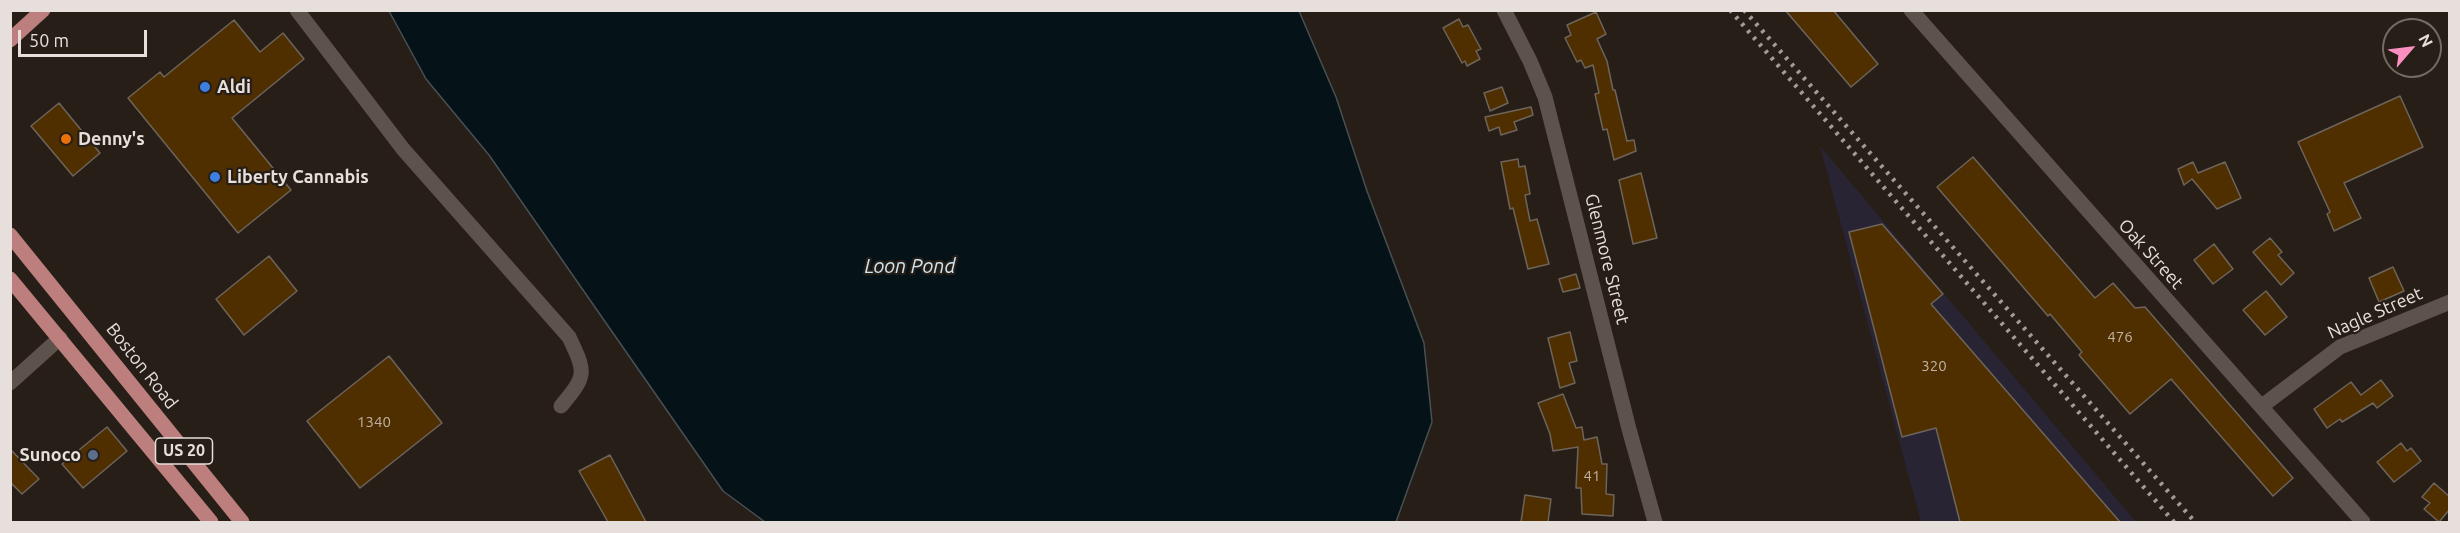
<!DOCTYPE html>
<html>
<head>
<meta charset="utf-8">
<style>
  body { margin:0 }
  #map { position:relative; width:2460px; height:533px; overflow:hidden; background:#271e18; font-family:Ubuntu,sans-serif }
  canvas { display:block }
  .frame { position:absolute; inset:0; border:12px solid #e6dfdb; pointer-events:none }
  .north { position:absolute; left:2382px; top:18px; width:60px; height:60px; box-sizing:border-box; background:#271e18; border:2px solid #736b66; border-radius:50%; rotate:62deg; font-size:16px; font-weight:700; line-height:24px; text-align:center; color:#e6dfdb }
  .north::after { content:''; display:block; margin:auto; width:21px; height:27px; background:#fc8fc2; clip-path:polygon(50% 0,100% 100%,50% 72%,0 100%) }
  .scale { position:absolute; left:18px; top:30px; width:129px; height:27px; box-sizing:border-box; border:3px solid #e6dfdb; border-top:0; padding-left:8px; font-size:18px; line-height:21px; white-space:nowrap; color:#e6dfdb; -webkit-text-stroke:4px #271e18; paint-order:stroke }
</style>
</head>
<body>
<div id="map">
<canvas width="2460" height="533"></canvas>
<div class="frame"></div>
<div class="north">N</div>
<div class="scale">50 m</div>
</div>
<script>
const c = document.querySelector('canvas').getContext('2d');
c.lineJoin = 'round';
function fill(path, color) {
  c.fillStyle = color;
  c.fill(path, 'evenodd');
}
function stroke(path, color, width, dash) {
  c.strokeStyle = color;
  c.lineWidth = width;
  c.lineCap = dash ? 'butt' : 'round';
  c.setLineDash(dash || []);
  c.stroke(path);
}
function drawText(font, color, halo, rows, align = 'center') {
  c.font = font + ' Ubuntu,sans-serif';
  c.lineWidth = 4.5;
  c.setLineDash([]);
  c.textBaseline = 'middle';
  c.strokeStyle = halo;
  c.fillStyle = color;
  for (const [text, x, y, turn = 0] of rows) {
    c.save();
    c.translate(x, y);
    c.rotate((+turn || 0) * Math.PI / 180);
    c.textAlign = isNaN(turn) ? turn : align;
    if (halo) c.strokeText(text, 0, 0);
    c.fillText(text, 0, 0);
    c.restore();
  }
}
const industrial = new Path2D(`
  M1820,146L2136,522H1921Z`);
const water = new Path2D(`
  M389,11H1299L1336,97L1367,191L1424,343L1432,422L1396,522H765L723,491L489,155L426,79Z`);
const building = new Path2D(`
  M1785,10H1833L1878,64L1851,87Z
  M1596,12L1606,34L1597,39L1607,61L1613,90H1615L1627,141L1634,140L1636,151L1614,160L1607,129L1603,130L1595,94L1599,93L1593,65L1585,68L1581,60L1577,62L1565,38L1571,35L1567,25Z
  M1459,19L1463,27L1468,25L1481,49L1476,51L1480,59L1467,66L1465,61L1462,63L1443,28Z
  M234,20L260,52L283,33L304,59L232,118L291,190L238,233L128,98L160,72L164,77Z
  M1502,87L1508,103L1490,111L1484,93Z
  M2400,96L2423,147L2344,183L2361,218L2334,231L2327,214L2330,212L2298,142Z
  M59,103L100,153L73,176L31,126Z
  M1531,107L1533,115L1514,122L1517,130L1501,135L1499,127L1489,131L1485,117Z
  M1973,157L2095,298L2113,283L2135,308L2145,307L2293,478L2273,496L2171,379L2130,414L2079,355L2082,352L2050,314L2048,316L1937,187Z
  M1518,159L1519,167L1525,166L1530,194L1525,195L1530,221L1537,219L1549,264L1528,269L1513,208L1510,209L1501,162Z
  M2193,162L2198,173L2225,162L2241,198L2217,209L2192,179L2184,185L2178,169Z
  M1641,173L1657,238L1633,244L1619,180Z
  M1882,224L1943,294L1931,304L2120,522H1960L1936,428L1902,437L1849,232Z
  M2270,238L2282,252L2278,255L2294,273L2281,285L2253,252Z
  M2214,244L2233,269L2213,284L2194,260Z
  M269,256L297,291L244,335L216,299Z
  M2393,267L2404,291L2379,302L2369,278Z
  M1576,274L1580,288L1563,292L1559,279Z
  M2266,291L2287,317L2265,335L2243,310Z
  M1570,332L1577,361L1569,363L1575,383L1560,388L1548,338Z
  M389,356L442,423L360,488L307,421Z
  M2381,380L2393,396L2377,408L2373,403L2342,422L2340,419L2327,428L2314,409L2351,382L2361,395Z
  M1563,394L1576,428L1582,427L1584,440L1597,437L1602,464H1607L1606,494L1614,495L1613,516L1582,514L1581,488H1576L1578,447L1553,451L1550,434L1538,403Z
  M107,427L127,451L83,488L62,464Z
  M2401,443L2407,451L2411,448L2421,461L2394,482L2377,462Z
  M10,449L39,479L22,494L10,482Z
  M610,455L646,522H608L579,471Z
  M2434,483L2450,497V509L2439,522L2424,509L2430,503L2422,497Z
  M1525,495L1551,499L1548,522H1521Z`);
const minor = new Path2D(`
  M297,10L403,149L569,337C586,373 587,375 561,406
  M1504,10L1530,61L1545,97L1629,429L1655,522
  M1911,10L2363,522
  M10,383L60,338
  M2262,406L2340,347L2450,302`);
const major = new Path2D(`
  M10,40L43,10
  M10,235L242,522
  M10,279L211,522`);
const rail = new Path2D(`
  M1730,10L2174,522
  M1744,10L2195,522`);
const markers = [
  [205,87,6,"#3f7fe0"],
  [66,139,6,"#e8710a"],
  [215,177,6,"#3f7fe0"],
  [93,455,6,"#5c6f8a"]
];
const numberNames = [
  ["476",2120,337],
  ["320",1934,366],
  ["1340",374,422],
  ["41",1592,476]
];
const shields = [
  [184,451,57]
];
const shieldNames = [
  ["US 20",184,451]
];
const poiNames = [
  ["Aldi",217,87],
  ["Denny's",78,139],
  ["Liberty Cannabis",227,177],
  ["Sunoco",81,455,"right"]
];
const streetNames = [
  ["Oak Street",2151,254,48],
  ["Glenmore Street",1607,259,76],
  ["Nagle Street",2375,313,-24],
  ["Boston Road",142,366,52]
];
const waterNames = [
  ["Loon Pond",910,266]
];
fill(industrial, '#292434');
fill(water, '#051319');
stroke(water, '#485053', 1.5);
fill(building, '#4f2f00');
stroke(building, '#6d645b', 1.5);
stroke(minor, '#5d534c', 15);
stroke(major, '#bc7f7d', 15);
stroke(rail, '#a29b96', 4.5, [3, 6]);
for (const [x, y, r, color] of markers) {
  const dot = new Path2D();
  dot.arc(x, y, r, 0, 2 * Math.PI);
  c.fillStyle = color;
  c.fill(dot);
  stroke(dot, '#271e18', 2);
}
drawText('15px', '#c0b3a4', null, numberNames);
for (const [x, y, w] of shields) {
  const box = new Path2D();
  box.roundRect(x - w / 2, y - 13, w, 26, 4.5);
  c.fillStyle = '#271e18';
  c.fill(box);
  stroke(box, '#e6dfdb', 1.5);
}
drawText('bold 16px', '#e6dfdb', null, shieldNames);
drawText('bold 18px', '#e6dfdb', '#271e18', poiNames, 'left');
drawText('18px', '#e6dfdb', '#271e18', streetNames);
drawText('italic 20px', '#cde6f1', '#271e18', waterNames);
</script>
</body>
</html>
